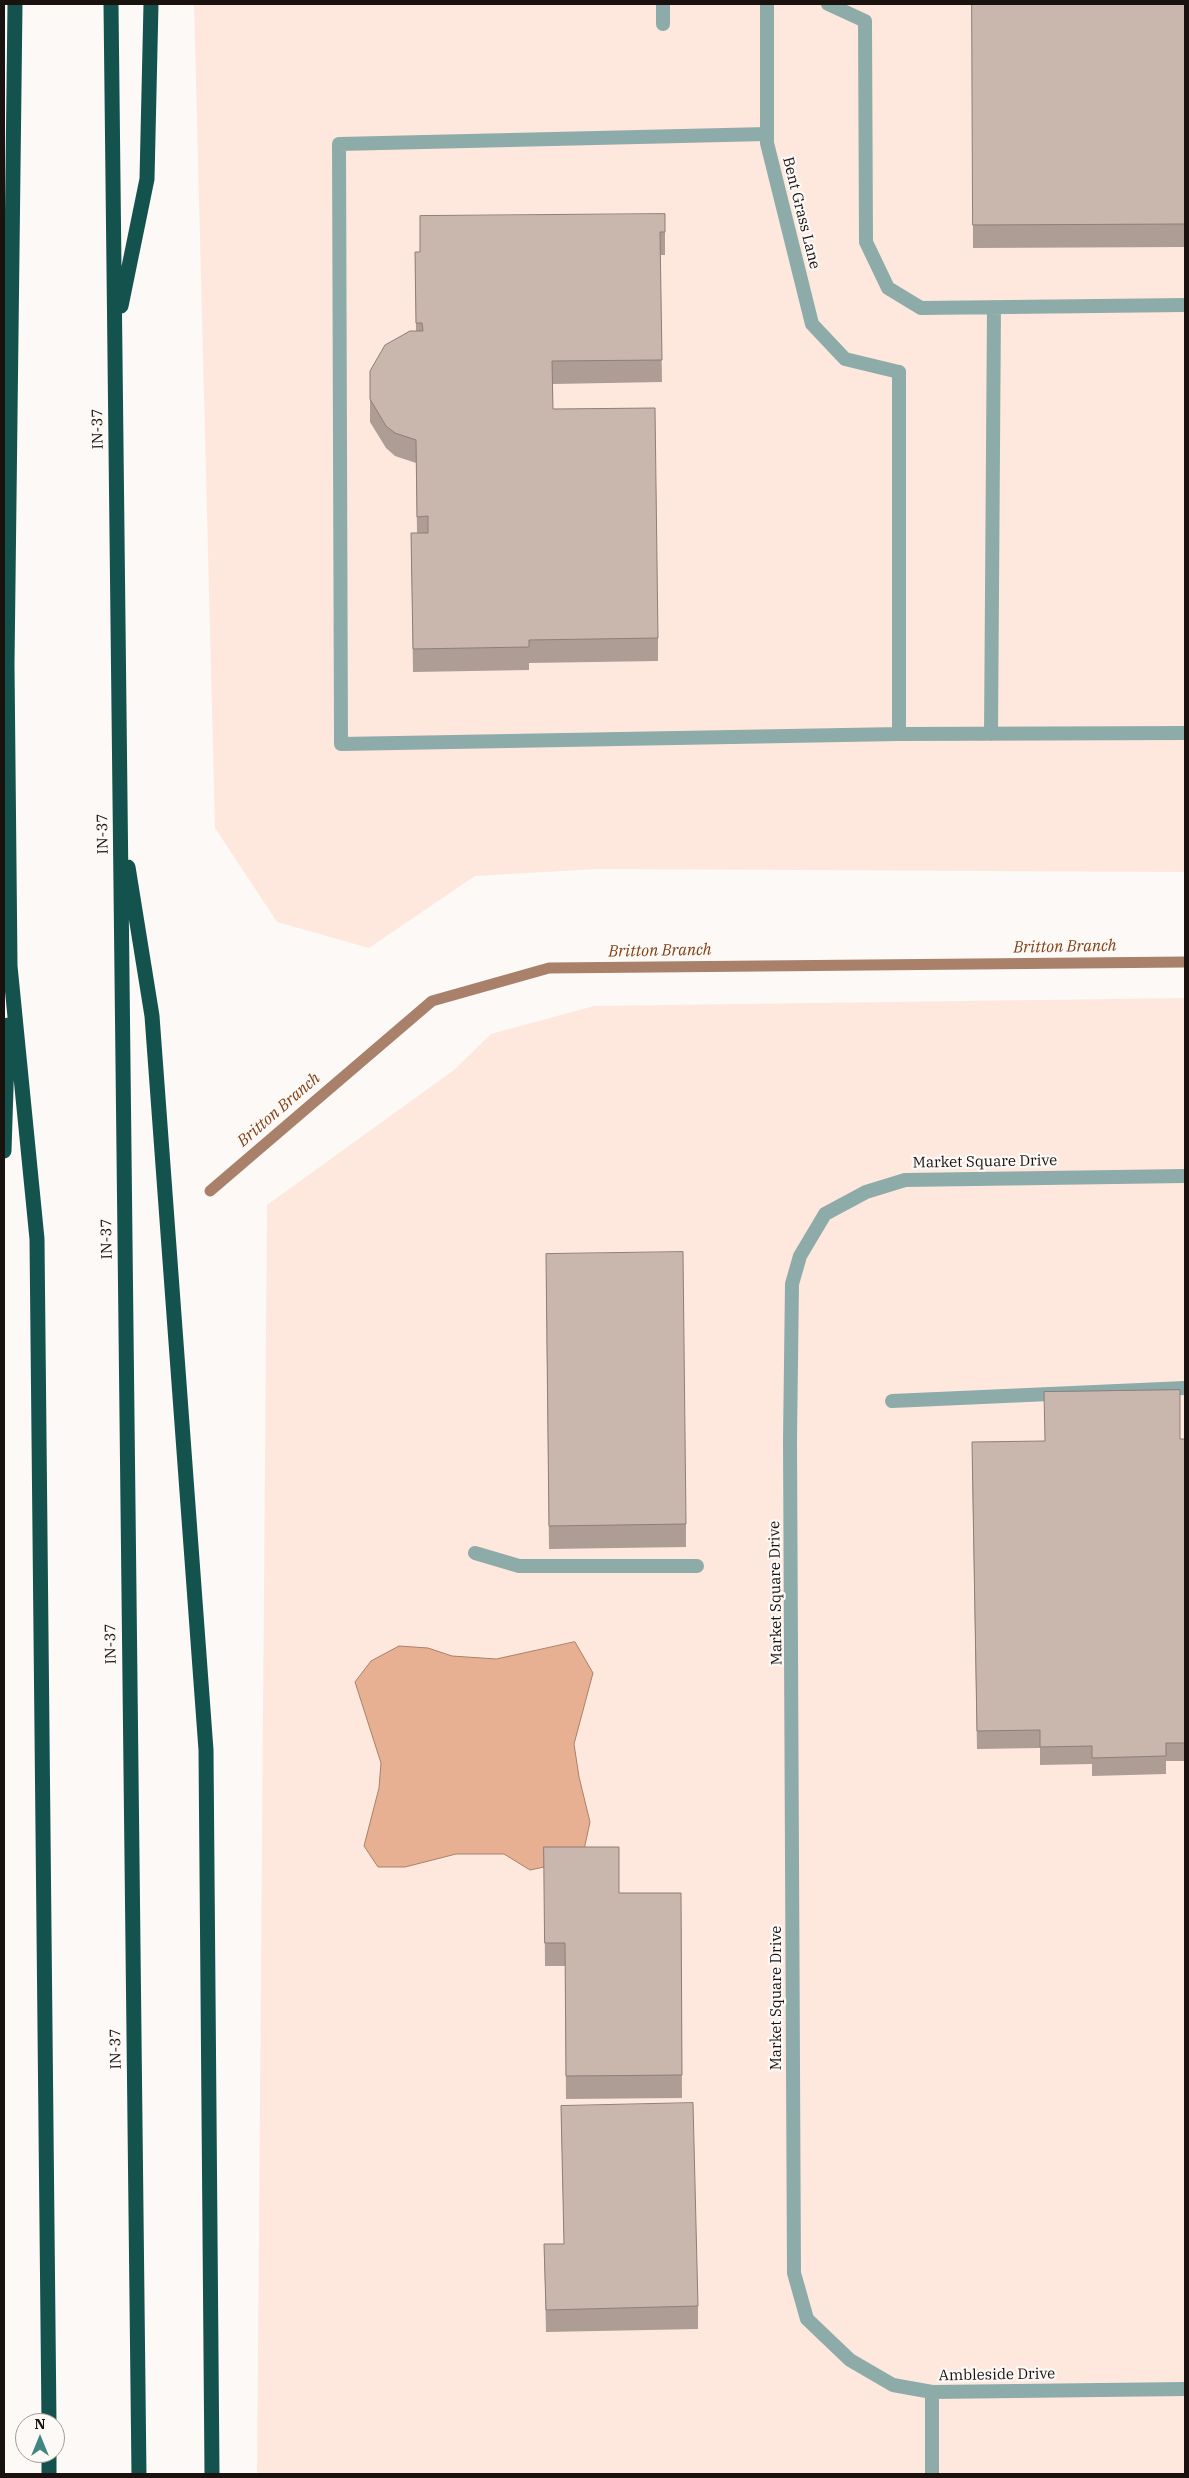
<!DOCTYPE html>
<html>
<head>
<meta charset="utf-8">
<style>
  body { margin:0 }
  #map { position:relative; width:1189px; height:2478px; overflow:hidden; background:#fdf9f7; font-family:"IBM Plex Serif",serif }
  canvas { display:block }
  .frame { position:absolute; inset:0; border:5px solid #19120f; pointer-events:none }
  .north { position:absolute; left:15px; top:2413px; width:50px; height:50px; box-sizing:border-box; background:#fdf9f7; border:1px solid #a29d9a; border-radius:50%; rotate:0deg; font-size:14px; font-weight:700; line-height:20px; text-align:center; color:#19120f }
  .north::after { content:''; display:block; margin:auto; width:18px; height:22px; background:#3f8681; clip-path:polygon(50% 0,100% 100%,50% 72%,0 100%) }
</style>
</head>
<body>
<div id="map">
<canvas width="1189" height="2478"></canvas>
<div class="frame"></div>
<div class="north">N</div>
</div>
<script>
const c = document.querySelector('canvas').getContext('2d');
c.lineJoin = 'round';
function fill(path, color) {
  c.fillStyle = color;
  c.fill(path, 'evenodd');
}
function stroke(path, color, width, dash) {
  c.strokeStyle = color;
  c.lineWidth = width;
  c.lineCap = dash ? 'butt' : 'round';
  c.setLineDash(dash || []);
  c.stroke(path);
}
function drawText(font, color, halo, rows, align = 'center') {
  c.font = font + ' "IBM Plex Serif",serif';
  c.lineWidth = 4.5;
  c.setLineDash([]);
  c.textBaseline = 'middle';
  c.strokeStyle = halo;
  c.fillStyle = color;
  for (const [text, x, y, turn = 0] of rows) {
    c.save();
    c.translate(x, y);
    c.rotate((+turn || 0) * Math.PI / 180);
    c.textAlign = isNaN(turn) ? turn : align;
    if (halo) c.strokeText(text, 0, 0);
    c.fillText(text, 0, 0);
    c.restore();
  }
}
const built = new Path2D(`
  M194,4H1185V872L598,869L475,876L369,948L277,922L215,828Z
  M1185,998V2474H257L267,1205L454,1070L491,1034L594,1006Z`);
const water = new Path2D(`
  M575,1642L593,1673L574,1744L579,1777L590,1822L582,1859L530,1870L504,1854H456L405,1867H378L364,1846L379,1788L381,1763L355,1682L371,1661L399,1646L428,1648L452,1656L496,1659Z`);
const stream = new Path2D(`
  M210,1191L432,1001L549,968L1185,962`);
const service = new Path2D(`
  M663,4V24
  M828,4L865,21L866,242L888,288L921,308L1185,305
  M767,134L339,144L341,744L899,734V372
  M899,734L1185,733
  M991,734L994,307
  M892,1401L1185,1388
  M475,1553L519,1566H697`);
const minor = new Path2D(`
  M767,4V143L812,324L845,359L899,372
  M1185,1176L905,1180L866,1192L825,1214L800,1256L792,1284L790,1440L794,2273L807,2319L850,2360L893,2385L932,2392L1185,2389
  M932,2392V2474`);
const motorway = new Path2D(`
  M15,4L7,664L10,966L37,1239L49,2423
  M111,4L139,2474
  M121,306L147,179L151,4
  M128,867L152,1016L206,1750L212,2474
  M4,1151L8,1025
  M49,2453V2474`);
const wall = new Path2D(`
  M972,4H1185V247L973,248Z
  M665,214V255H660L662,382L553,384V409L658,638V661L529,663V670L413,672L411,533H417L416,463L395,456L386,448L370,422V371L416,331L415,252H420Z
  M546,1277L686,1524V1547L549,1549Z
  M1185,1439V1761H1166V1774L1092,1776V1764L1040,1765V1748L977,1749L972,1460Z
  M544,1847L619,1893H681L682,2098L566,2099L565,1966H545Z
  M561,2106L698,2306V2329L546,2332L544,2244H564Z`);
const building = new Path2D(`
  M972,4H1185V224L973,225Z
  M665,214V232H660L662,360L552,361L553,409L655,408L658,638L529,640V647L413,649L411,533H428V516L417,517L416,440L395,433L386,426L370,399V371L385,345L410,331H423L422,323H416L415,252H420V216Z
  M683,1252L686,1524L549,1526L546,1254Z
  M1180,1390V1439H1185V1743H1166V1756L1092,1758V1746L1040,1747V1730L977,1731L972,1442L1045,1441L1044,1392Z
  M544,1847H619V1893H681L682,2075L566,2076L565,1943H545Z
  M693,2103L698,2306L546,2310L544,2244H564L561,2106Z`);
const streetNames = [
  ["Bent Grass Lane",801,213,76],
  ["IN-37",98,429,-91],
  ["IN-37",103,834,-91],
  ["Market Square Drive",985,1162,-1],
  ["IN-37",107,1239,-91],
  ["Market Square Drive",776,1593,-91],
  ["IN-37",111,1644,-91],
  ["Market Square Drive",777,1998,-90],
  ["IN-37",116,2049,-91],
  ["Ambleside Drive",997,2375,-1]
];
const waterNames = [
  ["Britton Branch",1065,947,-1],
  ["Britton Branch",660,951,-1],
  ["Britton Branch",279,1110,-41]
];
fill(built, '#fee8dd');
fill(water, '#e7b092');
stroke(water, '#a9816b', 1);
stroke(stream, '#a9816b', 11);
stroke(service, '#8daca9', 14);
stroke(minor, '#8daca9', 14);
stroke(motorway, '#14524e', 15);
fill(wall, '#ad9d95');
fill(building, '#c9b6ad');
stroke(building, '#8d7f79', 1);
drawText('15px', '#19120f', '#fdf9f7', streetNames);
drawText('italic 16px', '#813f13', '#fdf9f7', waterNames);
</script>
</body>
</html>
